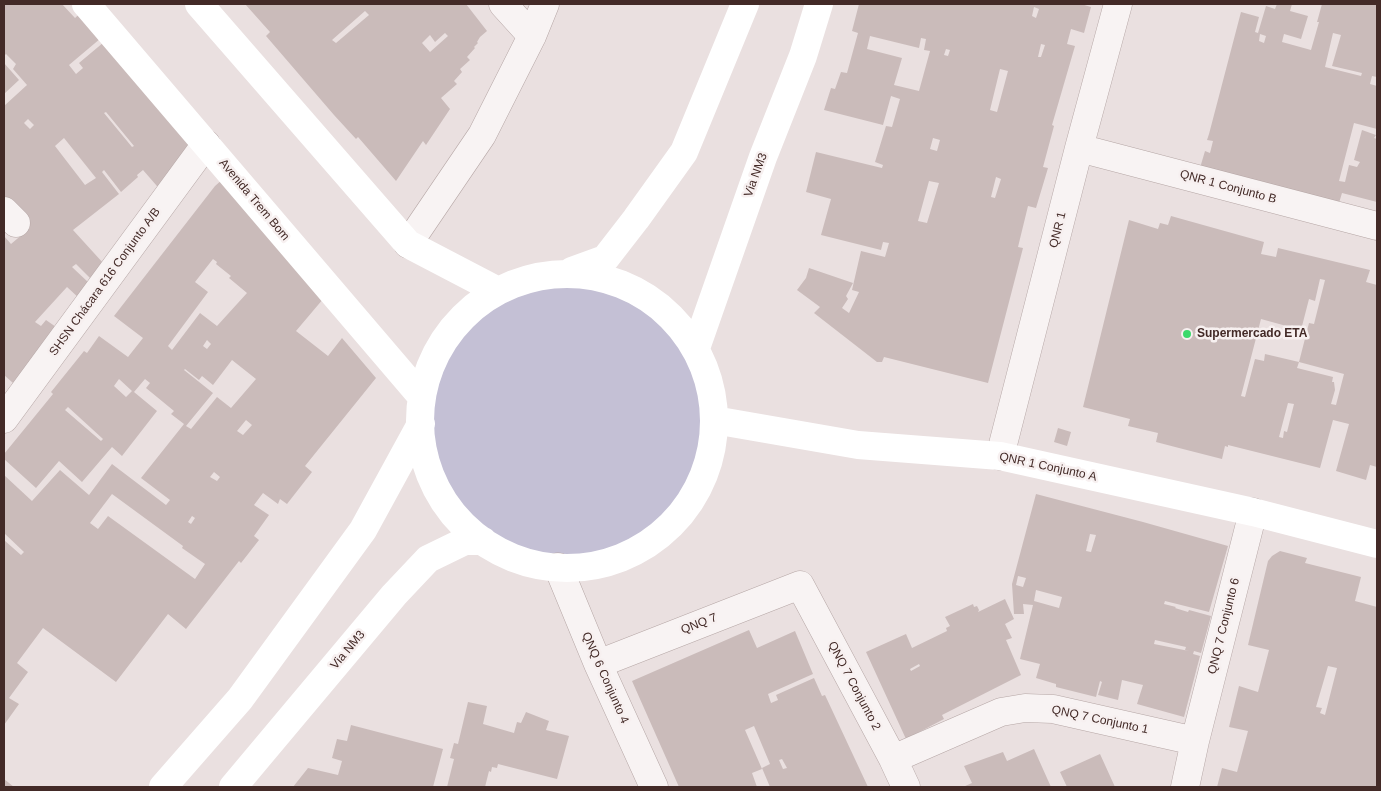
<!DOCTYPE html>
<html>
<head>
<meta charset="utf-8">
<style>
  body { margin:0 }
  #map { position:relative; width:1381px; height:791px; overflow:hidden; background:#eae0e0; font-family:Helvetica,sans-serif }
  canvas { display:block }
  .frame { position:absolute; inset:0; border:5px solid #432a27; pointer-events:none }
</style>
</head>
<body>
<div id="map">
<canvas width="1381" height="791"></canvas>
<div class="frame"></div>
</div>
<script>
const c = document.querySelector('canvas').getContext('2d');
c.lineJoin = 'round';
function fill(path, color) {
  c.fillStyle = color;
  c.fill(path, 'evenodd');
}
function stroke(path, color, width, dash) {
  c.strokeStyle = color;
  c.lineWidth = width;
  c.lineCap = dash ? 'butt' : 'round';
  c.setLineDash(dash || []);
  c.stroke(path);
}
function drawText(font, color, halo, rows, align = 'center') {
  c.font = font + ' Helvetica,sans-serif';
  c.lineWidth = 5;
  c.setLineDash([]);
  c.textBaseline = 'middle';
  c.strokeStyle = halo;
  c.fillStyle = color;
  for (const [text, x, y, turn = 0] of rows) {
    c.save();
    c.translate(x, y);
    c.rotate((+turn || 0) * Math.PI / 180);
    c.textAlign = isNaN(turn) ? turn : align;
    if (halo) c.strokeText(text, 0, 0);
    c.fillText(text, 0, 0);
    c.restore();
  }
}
const green = new Path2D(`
  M422 420a146 146 0 1 1 292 0a146 146 0 1 1-292 0Z`);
const building = new Path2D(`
  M4,4H62L75,18L87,7L201,141L163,193L143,170L137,175L138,177L121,192L104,170L102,172L119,194L73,230L104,264L92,280L76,264L72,267L89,283L80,299L67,287L35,322L41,326L46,320L56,327L13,383L4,375V236L11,244L30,228L4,201V106L27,85L13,69L16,64L6,54L5,55L4,54ZM107,33L110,37L79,63L83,68L76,74L69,65ZM106,112L134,146L132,147L104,113ZM28,119L34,125L30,129L24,123ZM64,138L96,178L85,185L55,146Z
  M245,4H466L487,31L480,37L477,42L478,43L474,47L475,48L467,57L470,60L460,69L462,72L454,81L457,84L441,98L450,109L426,145L423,141L396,181L358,137L356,139L334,115L266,36L270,32ZM365,11L369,15L336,43L332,40ZM445,33L448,36L430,52L422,43L430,35L435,42Z
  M859,4H1081L1091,7L1084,33L1071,29L1067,44L1075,46L1052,125L1054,126L1043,167L1048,168L1036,208L1028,206L1018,247L1023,248L988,383L884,357L882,362H877L814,313L820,307L797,290L806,278L809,268L853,283L846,296L848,299L842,308L849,313L859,292L852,290L861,251L885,257L889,243L883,242L881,250L821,235L831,199L806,192L816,152L882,168L883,165L875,162L886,126L892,127L900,99L891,96L883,125L824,110L831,88L835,89L841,72L847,73L858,33L852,31ZM1034,7L1039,9L1036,18L1032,16ZM870,36L919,48L921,38L926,39L924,50L930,51L919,91L894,85L902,58L867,49ZM1041,44L1045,45L1041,57H1038ZM946,49L950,50L948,56L944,55ZM1000,69L1008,71L997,112L990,110ZM933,138L940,140L937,151L930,149ZM996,177L1001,179L995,198L991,197ZM929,181L939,183L927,223L918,221Z
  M1277,4H1292L1290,11L1308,16L1301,39L1284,34L1282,42L1311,50L1319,22H1317L1322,4H1377V77L1372,76L1370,84L1377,86V129L1354,123L1339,181L1345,182L1349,165L1357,167L1360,162L1354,160L1362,130L1376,135L1374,138L1377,139V202L1342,193L1336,213L1197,178L1205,151L1210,153L1213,141L1207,140L1209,134L1241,12L1259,17L1255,32L1258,33L1266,6L1275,9ZM1333,33L1341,35L1332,66L1362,73L1361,76L1325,67ZM1260,34L1266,36L1264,43L1259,41Z
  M4,63L19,80L4,94Z
  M223,179L329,292L296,331L328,356L342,338L376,378L305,466L312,472L287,504L280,499L278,504L263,493L254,505L269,515L254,536L259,540L241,563L239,561L186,629L168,614L116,682L43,628L17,663L28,672L9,698L19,704L4,725V540L21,555L24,552L4,533V475L32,501L60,470L89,495L112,464L166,505L170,500L141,478L184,424L171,414L174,411L146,388L150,383L145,379L134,392L157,411L122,456L112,447L82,482L59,461L36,488L4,459V454L53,394L51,392L84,351L87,353L99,336L128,357L143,338L114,316L215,186ZM213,259L217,262L216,264L231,276L229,278L247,293L217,326L200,313L172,350L168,346L208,292L195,282ZM207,340L211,344L207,349L203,346ZM232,360L256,379L231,408L217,397L191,429L186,426L213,393L184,370L185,369L199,380L202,376L213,385ZM119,379L132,391L126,397L114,386ZM68,407L103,439L101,441L65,410ZM246,420L252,425L243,435L237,431ZM214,472L220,477L217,481L210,477ZM112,494L183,546L182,548L205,564L195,579L108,516L98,529L90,523ZM192,516L195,518L191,524L188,522Z
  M1171,216L1264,242L1261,254L1276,257L1278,248L1370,270L1366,282L1377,285V467L1370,465L1366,480L1336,471L1349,424L1333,420L1320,468L1228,445V447L1225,446L1222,459L1179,448L1156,442L1158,433L1128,426L1130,419L1083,407L1129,220L1158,229L1160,223L1168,225ZM1320,279L1325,280L1314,324L1309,323L1299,362L1344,374L1336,405L1331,404L1335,390L1334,382H1332L1333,377L1297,368L1299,362L1265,354L1264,361L1255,359L1245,397L1241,396L1261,319L1301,330L1309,299L1315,301ZM1288,403L1294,404L1287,432L1284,431L1283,438L1279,437Z
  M1058,428L1071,432L1067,446L1054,442Z
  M1036,494L1143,522L1228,546L1209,612L1165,601L1164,604L1176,607L1175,608L1188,612L1189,610L1211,616L1201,653L1194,651L1193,654L1200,656L1184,717L1137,704L1143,685L1122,680L1118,700L1098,695L1102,682L1100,681L1096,697L1056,687V684L1036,678L1040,664L1020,659L1033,605L1023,604L1024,614H1014L1012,584ZM1090,534L1096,535L1091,552L1086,551ZM1018,576L1026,578L1023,587L1016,585ZM1036,590L1062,597L1059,608L1034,601ZM1155,640L1186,647L1185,650L1189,651L1154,644Z
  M1280,551L1307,558L1305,563L1361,577L1355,601L1377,607V787H1217L1222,768L1237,772L1248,731L1229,727L1239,686L1258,692L1269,650L1248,645L1268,561L1272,556ZM1328,666L1337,668L1325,715L1320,713L1322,708L1316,707Z
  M1005,599L1014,619L1005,624L1012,638L1006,640L1021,675L942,715L944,719L906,739L866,652L906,634L912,648L947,631L946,628L950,626L945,617L973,604L974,607L977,606L979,610L978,612ZM919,664L920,666L911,671L910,669Z
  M749,630L757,648L795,631L813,674L768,694L771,703L778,700L776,695L814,678L822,696L825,695L868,787H770L762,768L770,764L754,726L745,730L762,769L752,773L757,787H679L632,681ZM782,759L787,768L783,769L779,760Z
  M468,702L487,706L483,724L514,733L517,722L521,723L526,712L549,721L546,730L569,736L557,779L498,764L497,768L492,767L491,772L489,771L485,787H447L454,759L450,758L454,743L458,744Z
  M351,725L443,749L433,787H293L308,768L338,775L342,761L332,758L337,739L347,741Z
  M1034,749L1051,787H963L972,783L964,766L1003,752L1007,761Z
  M1100,754L1115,787H1067L1060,772Z
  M4,779L14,787H4Z`);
const street = new Path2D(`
  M503,4L532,36
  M1079,148L1377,226
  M4,211L16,223
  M408,244L482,135L532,36L545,4
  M4,419L206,144
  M1000,456L1079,148L1118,4
  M558,567L598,664L654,787
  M598,664L800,585L893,759L906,787
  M893,759L1001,712L1025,708L1053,709L1195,741
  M1185,787L1195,741L1253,512`);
const secondary = new Path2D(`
  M86,4L421,396
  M199,4L408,244L498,291
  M572,271L605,259L636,219L684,152L745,4
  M420 421a147 147 0 1 1 294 0a147 147 0 1 1-294 0Z
  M696,348L763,157L803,56L819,4
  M714,420L858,445L1000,456L1253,512L1377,544
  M163,787L240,699L363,530L421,424
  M233,787L394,595L428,559L465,541H483`);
const markers = [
  [1187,334,5,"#3bd96b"]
];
const streetNames = [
  ["Via NM3",756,175,-70],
  ["QNR 1 Conjunto B",1228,187,15],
  ["Avenida Trem Bom",254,200,50],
  ["QNR 1",1058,230,-76],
  ["SHSN Chácara 616 Conjunto A/B",105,282,-54],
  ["QNR 1 Conjunto A",1048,467,12],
  ["QNQ 7",699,624,-21],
  ["QNQ 7 Conjunto 6",1224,626,-76],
  ["Via NM3",348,650,-50],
  ["QNQ 6 Conjunto 4",605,678,66],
  ["QNQ 7 Conjunto 2",854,686,62],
  ["QNQ 7 Conjunto 1",1100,720,12]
];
const poiNames = [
  ["Supermercado ETA",1197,334]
];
fill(green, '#c4c0d5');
fill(building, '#cabbba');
stroke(street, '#b5a6a5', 29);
stroke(street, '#f8f3f3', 28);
stroke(secondary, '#fff', 28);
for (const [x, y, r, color] of markers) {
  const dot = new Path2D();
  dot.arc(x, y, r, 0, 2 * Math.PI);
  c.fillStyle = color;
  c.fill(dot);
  stroke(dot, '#f7f0f0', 2);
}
drawText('12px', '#432a27', '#f7f0f0', streetNames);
drawText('bold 12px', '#432a27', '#f7f0f0', poiNames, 'left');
</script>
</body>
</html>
